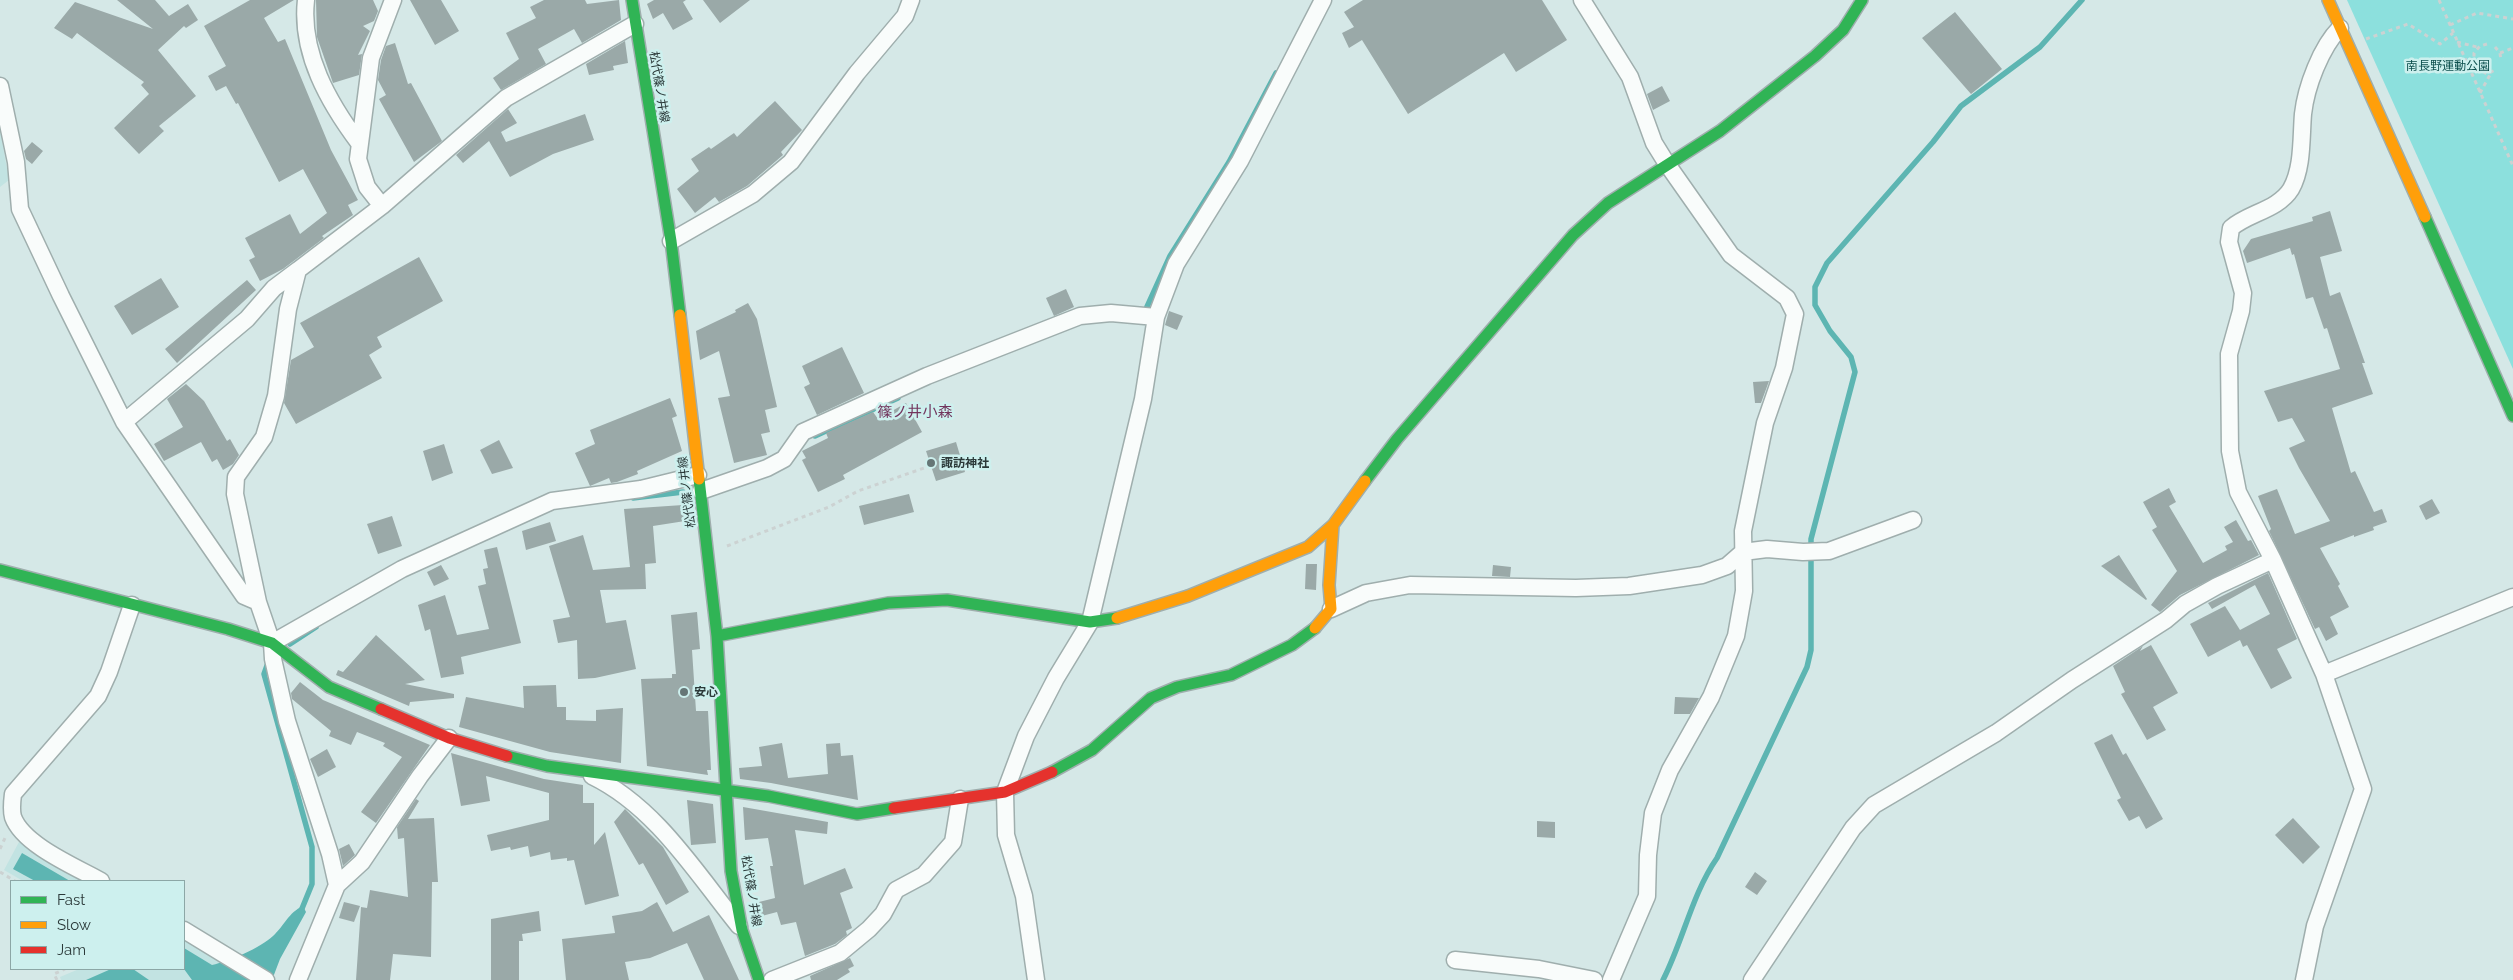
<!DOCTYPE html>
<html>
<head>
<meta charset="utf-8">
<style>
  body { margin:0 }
  #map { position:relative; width:2513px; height:980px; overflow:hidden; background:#d5e8e7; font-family:Raleway,sans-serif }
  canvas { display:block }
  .legend { position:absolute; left:10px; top:880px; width:175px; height:90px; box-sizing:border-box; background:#cdf0ee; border:1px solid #8ca7a6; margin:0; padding:6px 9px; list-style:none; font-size:15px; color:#2b3939 }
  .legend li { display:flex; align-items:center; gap:10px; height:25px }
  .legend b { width:25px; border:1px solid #8ca7a6 }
</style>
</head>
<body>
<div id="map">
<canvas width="2513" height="980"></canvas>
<ul class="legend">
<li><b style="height:6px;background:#30b455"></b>Fast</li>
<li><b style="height:6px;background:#ff9f0a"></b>Slow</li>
<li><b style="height:6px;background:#e5322d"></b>Jam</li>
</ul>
</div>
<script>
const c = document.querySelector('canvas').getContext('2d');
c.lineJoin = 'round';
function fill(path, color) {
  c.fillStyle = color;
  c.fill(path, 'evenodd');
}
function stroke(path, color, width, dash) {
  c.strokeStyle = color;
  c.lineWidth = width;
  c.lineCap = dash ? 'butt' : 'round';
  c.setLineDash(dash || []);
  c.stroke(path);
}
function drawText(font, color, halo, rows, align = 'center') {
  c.font = font + ' Raleway,"Noto Sans JP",sans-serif';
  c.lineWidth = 5;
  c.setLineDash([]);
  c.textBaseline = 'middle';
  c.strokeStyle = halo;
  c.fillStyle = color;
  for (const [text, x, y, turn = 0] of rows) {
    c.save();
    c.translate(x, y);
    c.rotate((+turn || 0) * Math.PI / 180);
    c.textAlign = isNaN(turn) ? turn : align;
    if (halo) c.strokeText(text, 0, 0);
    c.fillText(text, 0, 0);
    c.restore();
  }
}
const built = new Path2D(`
  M0,130L9,180L0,187Z
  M19,842L85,881H23L4,870Z
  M184,939L250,980H61L60,977L79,969H184Z`);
const green = new Path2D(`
  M2347,0H2513V369Z`);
const water = new Path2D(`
  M22,853L70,881H35L13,869Z
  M303,906L306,912L280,959L272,980H192L184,969V948L212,965C230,961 260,948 273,936C285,925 288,913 303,906Z
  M111,969H133L149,980H86Z`);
const stream = new Path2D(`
  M1146,309L1170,256L1229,162L1276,73
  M815,436L898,398
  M633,498L683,492
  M290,644L316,627
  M269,660L264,674L312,847V884L301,911
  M1663,980C1683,941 1692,894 1717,858L1807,667L1811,650V539L1855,372L1851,357L1830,331L1815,305V287L1827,263L1933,142L1961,106L2040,47L2082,0`);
const building = new Path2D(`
  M117,0H155L169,16L188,4L198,20L186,28L184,26L158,50L196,96L159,126L164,131L139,154L114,128L149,94L141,85L144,82L77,33L72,39L54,28L75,2L153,29Z
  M250,0H294L264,18L278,42L285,39L331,150L358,200L348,205L353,215L322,236L324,238L283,269L260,281L249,260L255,257L245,238L290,214L300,234L327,213L303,169L279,182L238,103L236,104L226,86L216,91L208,76L226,66L204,26Z
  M316,0H373L378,11L374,21L363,26L370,31L358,55L362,54L359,75L333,83L317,37Z
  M410,0H441L459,31L435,45Z
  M544,0H585L587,4L619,0L621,20L582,43L574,29L538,49L546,64L501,90L493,78L519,59L506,33L536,18L530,7Z
  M654,0H686L683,2L693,19L673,30L663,13L653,19L647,4Z
  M703,0H750L720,23Z
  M1363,0H1542L1567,40L1516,72L1504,53L1408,114L1362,40L1349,48L1342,33L1354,27L1344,12Z
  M1955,12L2002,69L1971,94L1922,38Z
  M625,41L628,63L613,66L614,70L589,75L586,64Z
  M395,43L408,84L411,83L442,141L414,162L379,99L386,95L378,80L381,60L386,46Z
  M1662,86L1670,101L1653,110L1647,94Z
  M775,101L802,130L781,152L783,155L747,186L719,202L715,197L695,213L677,189L699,171L691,159L709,147L711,149L734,133L737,137Z
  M508,109L517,123L501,132L506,142L585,114L594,140L553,154L510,177L489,141L463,163L456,155Z
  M32,142L43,151L32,164L26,159L24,151Z
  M2330,211L2342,251L2320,257L2330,296L2340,292L2365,363H2362L2373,394L2332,408L2351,473L2355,471L2374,512L2382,509L2387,522L2373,527L2374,530L2354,537V535L2320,548L2340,584L2338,586L2349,607L2330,617L2338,634L2326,641L2319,627L2315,629L2269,531L2271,529L2258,496L2277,489L2295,534L2330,521L2299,468L2289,448L2305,441L2292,418L2278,422L2264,391L2340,369L2327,328L2324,329L2313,297L2306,299L2294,254L2292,255L2290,248L2247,263L2243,251L2251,239L2313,221L2312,217Z
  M419,257L443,301L377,337L382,347L369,355L382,378L296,424L284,403L291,360L314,347L300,323Z
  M161,278L179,307L132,335L114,306Z
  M247,280L256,290L177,363L165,349Z
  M1066,289L1074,307L1054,316L1046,298Z
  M748,303L757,319L777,407L765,410L770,432L761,434L767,455L734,463L718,398L730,396L719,351L700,360L696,331L736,312L735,310Z
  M1169,311L1183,316L1177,330L1165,325Z
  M842,347L864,393L817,415L804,387L810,384L802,366Z
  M1769,381L1761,403H1755L1753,382Z
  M186,384L204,401L227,441L230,439L239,455L233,464L223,470L217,459L212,462L201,442L164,461L154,444L183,427L167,399Z
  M670,398L677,416L672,418L682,451L637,471L638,474L617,482L611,483L609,478L590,486L575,453L595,444L590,430Z
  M906,403L922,432L843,475L845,479L818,492L802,460L806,458L802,451L828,438L826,433L873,412L878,419Z
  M499,440L513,468L492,474L480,450Z
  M956,442L965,472L936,481L926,451Z
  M444,444L453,473L432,481L423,451Z
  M2169,488L2176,502L2169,506L2203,563L2227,550L2225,546L2233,542L2224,527L2236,520L2248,541L2251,540L2259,555L2180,595L2160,612L2151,605L2177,571L2152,530L2157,527L2143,502Z
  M909,494L914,512L864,525L859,506Z
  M2432,499L2440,513L2426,520L2419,506Z
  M683,505L685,521L653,526L656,563L645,564L646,589L600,590L606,623L626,620L636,669L595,678L578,679L577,640L558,643L553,620L570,617L549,546L583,535L593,570L630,567L624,509Z
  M392,516L402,546L378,554L367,524Z
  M550,522L556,541L526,550L522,531Z
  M497,547L521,643L461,657L464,674L441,678L430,629L425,631L418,605L445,595L457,635L489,629L478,586L486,584L483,569L488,568L484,550Z
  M2119,555L2147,599L2146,600L2101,566Z
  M1306,564H1317L1316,590L1305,589Z
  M441,565L449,579L434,586L427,572Z
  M1493,565L1511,567L1510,577L1492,576Z
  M2268,573L2297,639L2277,649L2292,678L2271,689L2247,645L2243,647L2240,640L2208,657L2190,624L2225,606L2240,630L2270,614L2255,585L2212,609L2208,603Z
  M697,612L700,649L692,650L696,711H708L711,770H707L708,775L647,766L641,679L672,678V674H676L671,615Z
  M376,635L425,680L405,684L454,694V698L410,702L409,706L336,675L338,670L343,672Z
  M2151,645L2178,693L2153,707L2166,730L2147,740L2121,694L2125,692L2113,666L2143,646L2140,651Z
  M300,682L323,700L430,745L376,823L361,812L402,757L383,746L385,743L357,732L351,745L329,736L331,731L292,699L291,693Z
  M556,685L557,707H566V720L596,721V710L623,708L621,763L550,752L459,727L466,697L524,708L523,686Z
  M1675,697L1699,698L1690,714H1674Z
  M2112,734L2123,755L2126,753L2163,819L2146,829L2139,816L2129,821L2117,800L2121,798L2094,743Z
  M782,743L788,778L828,774L826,744L840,743L841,756L853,755L858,800L771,783L740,779L739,768L762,766L759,747Z
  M327,749L336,767L318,777L310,759Z
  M451,753L544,779L583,785V803H594V845L605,832L619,896L585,905L574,860L567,861V858L551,860L550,852L530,857L528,846L511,850L510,847L491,851L487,835L549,820V793L486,776L490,801L461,806Z
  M416,799L419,801L408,819L434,818L438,882H432L431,957L393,954L390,980H356L361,907L367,908L370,890L408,897L404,838L398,839L397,827Z
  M687,800L713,804L716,843L691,845Z
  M743,807L828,822L827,834L795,830L804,885L845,868L853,888L840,893L852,928L846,931L847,935L835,944L805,956L796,922L781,925L777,912L754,918L751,904L775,898L770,866H773L768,838L745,840Z
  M625,809L663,847L689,892L666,905L643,863L639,865L614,822Z
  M2293,818L2320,847L2303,864L2275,835Z
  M1537,821L1555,822V838L1537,837Z
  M349,844L355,855L343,866L339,849Z
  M1755,872L1767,881L1757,895L1745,887Z
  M344,902L360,906L354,922L339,918Z
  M657,902L673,932L709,915L739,980H704L687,943L650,958L625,962L629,980H566L562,939L615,933L612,916L642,911Z
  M539,911L541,931L522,934L523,941H519V980H491V919Z
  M850,958L854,966L848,969L850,972L837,980H811L810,976Z`);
const path = new Path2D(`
  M2439,0L2513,166
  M2450,25L2477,13L2513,19
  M2366,39L2408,24L2440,44L2453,33
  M2457,42L2477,47
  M2487,44L2480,46L2474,53V66L2487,74L2497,69
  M2495,47L2500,53L2501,61
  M2500,53L2513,48
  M2480,93L2491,73
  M727,546L829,507L858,491L927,467
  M0,849L5,838
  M0,872L15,881
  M57,980L54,974L65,969`);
const street = new Path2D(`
  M306,0C300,53 329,103 359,143
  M1582,0L1630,77L1654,143L1667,164L1731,255L1787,298L1795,314L1784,368L1765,423L1743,531L1744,591L1736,636L1711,697L1670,770L1653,813L1648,855L1647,896L1611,980
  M0,86L16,162L20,209L61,296L124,422L244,596L258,602
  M382,206L367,187L358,159L371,58L393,0
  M671,241L753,194L791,162L857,73L905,16L911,0
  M124,422L247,319L274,288L298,270
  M701,491L767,468L784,459L803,432L927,376L1080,316L1111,313L1156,317
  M1331,609L1366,593L1410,585L1576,588L1629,586L1702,575L1727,566L1743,552L1767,549L1803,552L1829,551L1913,520
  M272,643L402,569L552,501L641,489L698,475
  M2324,674L2513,597
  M592,776C656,807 696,873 739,926
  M101,881C76,867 23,845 13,817C11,810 12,802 13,794L98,696L109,672L132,605
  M337,885L330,854L287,721L273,659L272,643L258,602L235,494L236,477L264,437L276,396L288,309L298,270L382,206L506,98L635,24
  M184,930L266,980
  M1455,960L1539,969L1594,980
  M298,980L337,885L362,862L420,776L449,738
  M772,980L840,953L869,929L883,914L896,890L924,875L953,842L960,799
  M1036,980L1024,896L1006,835L1005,792L1026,736L1056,678L1090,622L1143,399L1156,317L1176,264L1240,161L1323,0
  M1752,980L1853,828L1874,805L1996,733L2072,680L2166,620L2185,604L2217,586L2273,560
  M2304,980L2315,926L2363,789L2324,674L2273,560L2238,492L2230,451L2229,354L2241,311L2243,293L2229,242L2231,228C2248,213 2278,210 2291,189C2303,168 2301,138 2303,114C2306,87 2321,47 2340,28`);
const fast = new Path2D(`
  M632,0L671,241L680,315
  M2425,217L2513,416
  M699,479L717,636L731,871L742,930L759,980
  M1365,481L1397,439L1573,235L1608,203L1720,131L1815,56L1843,30L1862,0
  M0,570L228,629L272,643L329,687L381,709
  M717,636L888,603L947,600L1090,622L1117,618
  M507,756L547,766L768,796L857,814L894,808
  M1052,772L1092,750L1151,698L1177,687L1231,675L1292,645L1315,628`);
const slow = new Path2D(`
  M2328,0L2425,217
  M680,315L699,479
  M1117,618L1188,596L1308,547L1333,525L1365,481
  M1315,628L1331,609L1329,585L1333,525`);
const jam = new Path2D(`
  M381,709L449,738L507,756
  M894,808L1005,792L1052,772`);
const markers = [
  [931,463,5,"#667676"],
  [684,692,5,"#667676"]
];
const parkNames = [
  ["南長野運動公園",2448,66]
];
const streetNames = [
  ["松代篠ノ井線",659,87,81],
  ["松代篠ノ井線",687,492,-97],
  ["松代篠ノ井線",751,891,81]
];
const poiNames = [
  ["諏訪神社",941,463],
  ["安心",694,692]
];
const quarterNames = [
  ["篠ノ井小森",915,412]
];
fill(built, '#c2e3e2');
fill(green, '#8ce0dd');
fill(water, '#5db5b2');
stroke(stream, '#5db5b2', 5.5);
fill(building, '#9aa9a8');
stroke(street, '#9faead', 19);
stroke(fast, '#9faead', 14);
stroke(slow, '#9faead', 14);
stroke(jam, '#9faead', 14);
stroke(path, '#ccd2d2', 3, [4, 4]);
stroke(street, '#f9fcfb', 16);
stroke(fast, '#30b455', 11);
stroke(slow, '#ff9f0a', 11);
stroke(jam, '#e5322d', 11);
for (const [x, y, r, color] of markers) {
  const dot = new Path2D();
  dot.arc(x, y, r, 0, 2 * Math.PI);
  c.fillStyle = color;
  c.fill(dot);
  stroke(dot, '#cdf0ee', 2);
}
drawText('12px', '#0c4f4d', '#cdf0ee', parkNames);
drawText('12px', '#2b3939', '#cdf0ee', streetNames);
drawText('bold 12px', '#2b3939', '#cdf0ee', poiNames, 'left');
drawText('15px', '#72355d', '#cdf0ee', quarterNames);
</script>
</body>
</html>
